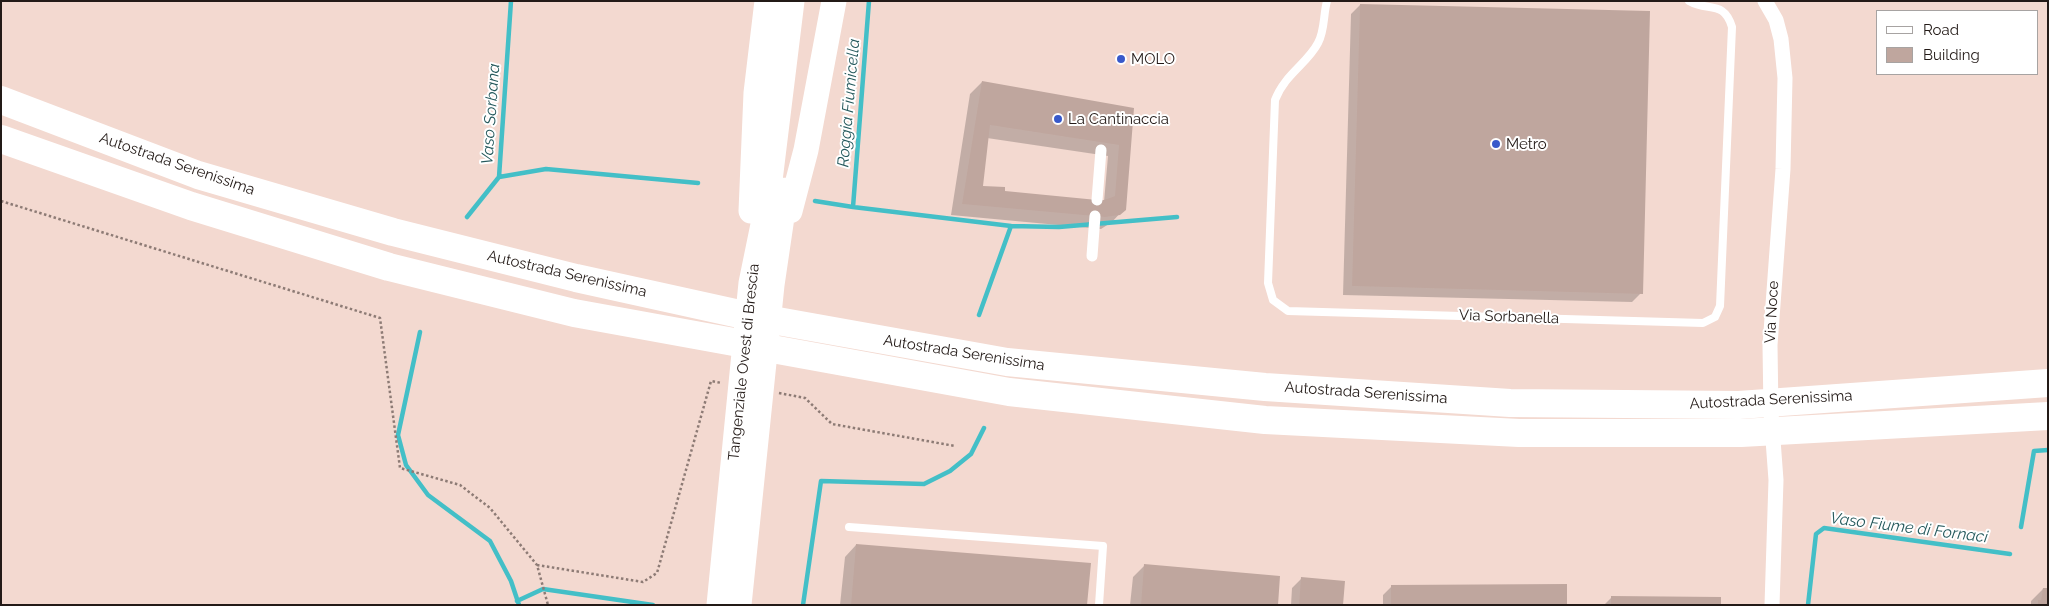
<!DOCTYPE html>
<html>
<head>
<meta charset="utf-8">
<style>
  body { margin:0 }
  #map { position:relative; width:2049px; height:606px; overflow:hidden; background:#f3d9d0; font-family:Raleway,sans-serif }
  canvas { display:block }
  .frame { position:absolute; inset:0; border:2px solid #231a17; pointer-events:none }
  .legend { position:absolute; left:1876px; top:10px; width:162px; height:65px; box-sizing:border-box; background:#fff; border:1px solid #a7a3a2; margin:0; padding:6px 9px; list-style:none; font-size:15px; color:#231a17 }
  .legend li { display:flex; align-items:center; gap:10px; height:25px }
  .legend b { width:25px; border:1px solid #a7a3a2 }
</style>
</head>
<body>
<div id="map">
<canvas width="2049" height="606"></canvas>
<div class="frame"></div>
<ul class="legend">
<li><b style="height:6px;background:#fff"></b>Road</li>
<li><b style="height:14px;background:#bfa69e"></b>Building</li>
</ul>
</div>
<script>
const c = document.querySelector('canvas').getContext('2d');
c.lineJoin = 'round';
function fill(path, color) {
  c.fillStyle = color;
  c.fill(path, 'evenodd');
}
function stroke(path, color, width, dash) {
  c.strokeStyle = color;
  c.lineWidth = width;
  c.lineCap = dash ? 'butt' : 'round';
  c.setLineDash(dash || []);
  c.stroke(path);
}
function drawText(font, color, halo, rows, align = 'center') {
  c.font = font + ' Raleway,sans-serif';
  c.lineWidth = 4;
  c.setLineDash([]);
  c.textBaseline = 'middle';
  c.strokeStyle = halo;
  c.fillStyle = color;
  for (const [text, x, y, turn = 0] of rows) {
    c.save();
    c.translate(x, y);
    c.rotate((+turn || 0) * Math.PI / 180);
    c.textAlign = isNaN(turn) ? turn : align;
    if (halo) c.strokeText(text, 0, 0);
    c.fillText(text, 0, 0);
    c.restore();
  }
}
const shadow = new Path2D(`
  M1360,5L1641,293L1632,302L1343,295L1351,14Z
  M982,82L1132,109L1124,209L1112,222L1101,229L951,215L970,94ZM987,138L1108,156L1104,202L1004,192L982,187Z
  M856,545L1086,605H840L845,557Z
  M1145,565L1276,605H1130L1133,577Z
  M1301,579L1342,605H1291L1292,588Z
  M1392,586L1566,605H1383V595Z
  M2043,589L2048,605H2031V601Z
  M1612,597L1720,605H1604Z`);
const stream = new Path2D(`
  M499,177L546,169L698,183
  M815,201L853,207L869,1
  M853,207L1011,226
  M467,217L499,177L511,1
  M979,315L1011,226L1059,227L1177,217
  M420,332L398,435L406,465L428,495L490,541L511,581L519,605
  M2021,527L2034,451L2048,450
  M517,601L543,589L653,605
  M803,605L821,481L924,484L950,471L971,454L984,428
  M1808,605L1816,534L1824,528L2010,554`);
const building = new Path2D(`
  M1360,4L1650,11L1643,294L1352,286Z
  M982,81L1134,108L1126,210L1120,215L1105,217L962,204ZM990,125L1119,145L1115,196L1104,200H1097L1005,191V187L983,186Z
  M856,544L1091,563L1087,605H851Z
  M1144,564L1280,576L1278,605H1141Z
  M1301,577L1345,581L1343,605H1299Z
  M1567,584V605H1391V585Z
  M2043,588H2048V605H2038V600H2041Z
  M1611,596L1721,597V605H1611Z`);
const path = new Path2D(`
  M1,201L380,318L400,468L460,485L490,508L537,565L548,605
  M779,393L805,398L832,424L955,446
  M537,565L643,582L657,573L711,381L722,383`);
const service = new Path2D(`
  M1327,1C1323,16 1325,30 1318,43C1307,64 1285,74 1275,100L1268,283L1273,300L1288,311L1703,323L1715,317L1720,306L1732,27C1724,0 1708,12 1689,1
  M849,527L1103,546L1099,605`);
const pedestrian = new Path2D(`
  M1097,200L1101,150
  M1092,256L1095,216`);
const minor = new Path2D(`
  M1765,1L1776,20L1781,39L1785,78L1783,169L1770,345L1771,413L1776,480L1772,605`);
const trunk = new Path2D(`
  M751,211L756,93L767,1
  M790,211L806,150L834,1
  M719,605L751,283L767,205L792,1
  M739,605L772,285L786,190`);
const motorway = new Path2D(`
  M1,100L198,175L393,232L576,278L744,315L1007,362L1265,387L1510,403L1739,405L2048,383
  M1,139L191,206L389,267L574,313L1009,392L1265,420L1519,433H1741L2048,416`);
const markers = [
  [1121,59,5,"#3859ca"],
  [1058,119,5,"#3859ca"],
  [1496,144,5,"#3859ca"]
];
const poiNames = [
  ["MOLO",1131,59],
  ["La Cantinaccia",1068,119],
  ["Metro",1506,144]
];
const streetNames = [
  ["Autostrada Serenissima",177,164,19],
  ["Autostrada Serenissima",567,274,13],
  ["Via Noce",1772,312,-87],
  ["Via Sorbanella",1509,317,2],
  ["Autostrada Serenissima",964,353,9],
  ["Tangenziale Ovest di Brescia",744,362,-84],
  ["Autostrada Serenissima",1366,393,4],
  ["Autostrada Serenissima",1771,400,-3]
];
const waterNames = [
  ["Roggia Fiumicella",849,103,-85],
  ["Vaso Sorbana",491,114,-86],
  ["Vaso Fiume di Fornaci",1909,528,7]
];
fill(shadow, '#0003');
stroke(stream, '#43bfc7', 4.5);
fill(building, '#bfa69e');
stroke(path, '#8d7b75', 2.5, [2.5, 2.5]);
stroke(service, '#fff', 8);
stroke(pedestrian, '#fff', 11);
stroke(minor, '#fff', 15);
stroke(trunk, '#fff', 25);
stroke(motorway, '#fff', 28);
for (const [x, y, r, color] of markers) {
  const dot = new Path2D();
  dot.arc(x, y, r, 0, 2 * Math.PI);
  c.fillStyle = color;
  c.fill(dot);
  stroke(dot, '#fff', 2);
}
drawText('15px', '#231a17', '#fff', poiNames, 'left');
drawText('15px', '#231a17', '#fff', streetNames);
drawText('italic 16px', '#25595c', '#fff', waterNames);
</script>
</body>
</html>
